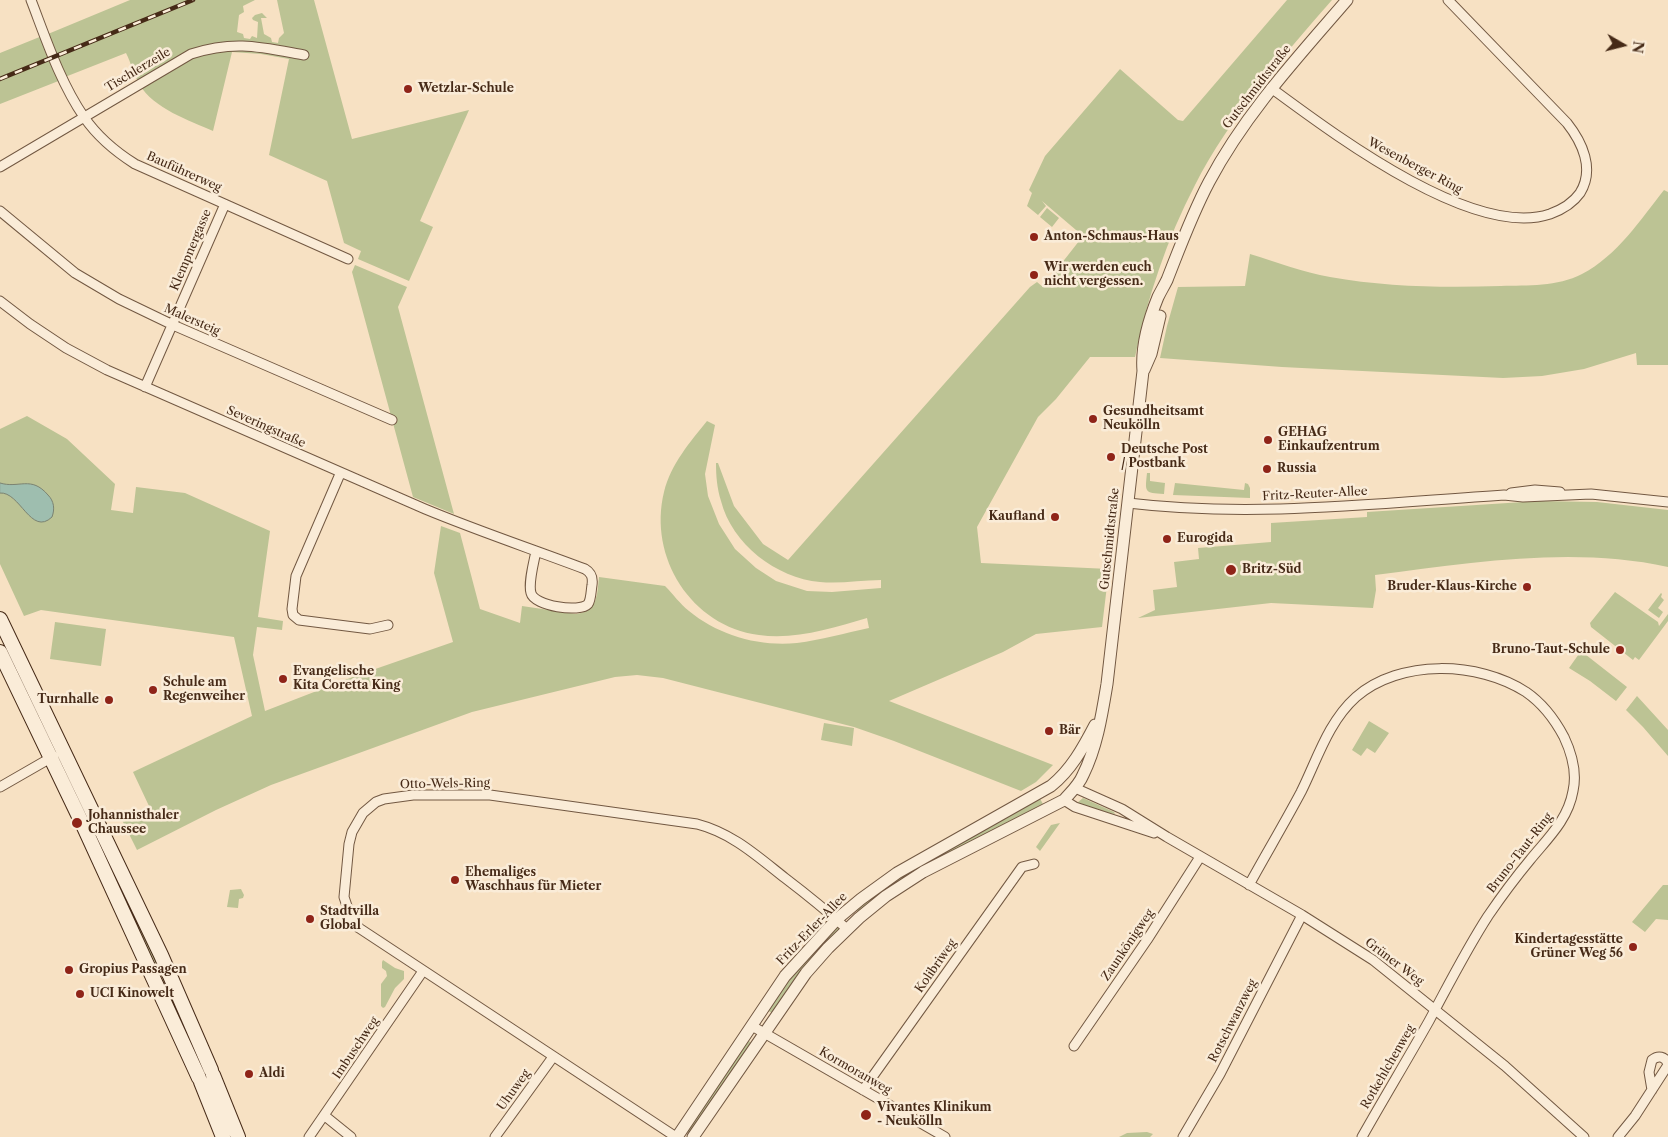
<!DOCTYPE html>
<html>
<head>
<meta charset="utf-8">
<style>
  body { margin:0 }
  #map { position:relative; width:1668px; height:1137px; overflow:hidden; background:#f7e1c3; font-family:"Libre Caslon Text",serif }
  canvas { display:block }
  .north { position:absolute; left:1598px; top:20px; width:50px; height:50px; -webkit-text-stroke:4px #faecd8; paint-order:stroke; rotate:98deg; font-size:14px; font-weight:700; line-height:20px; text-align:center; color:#462a17 }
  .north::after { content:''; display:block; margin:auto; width:18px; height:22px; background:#462a17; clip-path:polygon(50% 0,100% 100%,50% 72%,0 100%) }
</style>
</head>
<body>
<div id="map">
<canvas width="1668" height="1137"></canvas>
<div class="north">N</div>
</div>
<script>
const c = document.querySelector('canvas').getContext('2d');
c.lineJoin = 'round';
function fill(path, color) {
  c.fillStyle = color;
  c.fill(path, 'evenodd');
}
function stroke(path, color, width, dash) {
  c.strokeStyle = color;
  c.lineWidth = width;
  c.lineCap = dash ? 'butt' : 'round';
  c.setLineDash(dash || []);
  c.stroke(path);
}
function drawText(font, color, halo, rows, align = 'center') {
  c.font = font + ' "Libre Caslon Text",serif';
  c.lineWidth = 5;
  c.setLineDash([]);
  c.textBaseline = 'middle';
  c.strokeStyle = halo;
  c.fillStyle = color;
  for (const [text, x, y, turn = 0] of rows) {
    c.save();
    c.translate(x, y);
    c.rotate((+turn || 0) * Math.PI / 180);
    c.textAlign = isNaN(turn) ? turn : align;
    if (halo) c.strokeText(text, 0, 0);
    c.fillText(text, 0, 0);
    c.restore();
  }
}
const green = new Path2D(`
  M130,0H255L243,6L244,12L239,15L237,32L243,34L244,38L250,39L252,36L257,38L258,22L253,20L252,18L255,15L262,13L267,18H261L264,34L271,38L272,42L278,43L279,38L284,33L277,0H314L352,139L469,110L420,221L433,227L409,281L358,259L361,251L344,243L327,181L269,155L289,59L261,54L232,52L213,131C190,121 153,108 140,85C134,75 131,63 126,53L65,77L48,34Z
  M1287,0H1332C1282,57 1230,117 1195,185C1167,239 1147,298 1135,357H1090L1056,399L1038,417L977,527L981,563L1109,569L1102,627L1036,634L1003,652L889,701L1053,765L1036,782L1021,791L894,741L854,727L663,678L637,675L615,677L472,712L271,785L216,810L137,850L121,818L149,806L133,772L252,716L234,637L41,610L24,616L0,564V429L27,416L67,439L115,484L111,510L133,513L136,487L185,493L270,531L258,617L283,621L282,630L257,627L253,655L265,711L358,675L453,642L434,573L441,526L460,533L480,609L520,623L522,606L576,614C598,611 597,595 599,577L665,586C673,594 680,604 689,611C718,635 759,647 797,643C821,640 845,633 869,628L867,618C832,628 796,640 759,635C691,626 648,557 664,492C671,464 690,442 707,421L715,425L705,474L708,496L719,524L735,549L756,568L776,581L807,591L832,592L881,588V580C861,580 840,584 820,582C776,578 732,544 721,501C717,488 716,476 716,463H718L734,506L763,544L788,560L1030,287L1037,282L1043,287L1083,236L1042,201L1046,206L1038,215L1027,206L1032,193L1029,190L1045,156L1120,69L1178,120L1183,121Z
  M42,36L61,80L0,104V53Z
  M1664,190L1668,192V365H1637L1636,353L1584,369L1542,376L1503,378L1282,367L1160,358L1167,326L1178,287L1245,286L1250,254C1276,262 1303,272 1330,277C1386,287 1444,288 1501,286C1528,285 1557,287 1582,274C1617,256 1641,219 1664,190Z
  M1047,208L1059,218L1052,227L1040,217Z
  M355,265L407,287L398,307L454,514L413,497L352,272Z
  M1147,473H1150V481L1165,483L1164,494C1144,493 1145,492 1147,473Z
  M1175,483L1244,490L1245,483L1248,484L1250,488V498L1173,495Z
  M1539,501L1597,502L1668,510V567C1572,546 1471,563 1375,575L1376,590L1373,608L1271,603L1138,618L1155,610L1153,590L1177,587L1174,562L1199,559L1198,548L1271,542V523L1367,517V512Z
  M1615,592L1658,622L1659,626L1668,614V621L1639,660L1635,657L1633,660L1591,627L1590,623Z
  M1661,593L1662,594L1661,597L1664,600L1658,608L1663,612L1659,618L1648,610Z
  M55,622L106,629L101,666L50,659Z
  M1581,651L1627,687L1616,701L1590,681L1569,668Z
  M1637,696L1668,730V756L1643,727L1626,710Z
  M1369,721L1389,733L1375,753L1367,748L1361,756L1352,750Z
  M824,723L854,728L852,746L821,740Z
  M1039,797L1043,804L989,832L859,913L856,909L887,884Z
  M1083,798L1114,812L1115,814L1094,810L1077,803Z
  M1060,823L1040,851L1036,847L1051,825Z
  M1663,885H1668V920L1656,919L1645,932L1632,922Z
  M241,889L244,895L243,898L239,899L238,908L227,907L230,890Z
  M135,908L191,1039L130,910Z
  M835,927H838L839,929L772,1013L767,1010L787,982Z
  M383,960L395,968L404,971V979L395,988L385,1007L383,1008L381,1006V984L387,976L386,971L382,968V962Z
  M747,1040L752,1043L691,1134L686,1131Z
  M1147,1132L1153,1134L1150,1137H1119L1127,1133Z`);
const water = new Path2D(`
  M0,483C19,489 31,475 48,495C54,501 55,509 52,517C31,537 20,491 0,493Z`);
const minor = new Path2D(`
  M31,0C46,39 60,82 84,117C97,136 116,152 135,164L348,259
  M1271,88C1331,132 1473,240 1550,214C1561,210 1573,203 1580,193C1595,169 1582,142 1567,123L1448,0
  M0,167L191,54C235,40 260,47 304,55
  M0,211L75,273L119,299L173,325L392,420
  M0,301L30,324L66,348L107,370L425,509C478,531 532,549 585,569C592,573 593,578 592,585C591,591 591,600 588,604C580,613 534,606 531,593C528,583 534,562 536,551
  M145,387L225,204
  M340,474L296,576L292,609L293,615L299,620L370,629L388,625
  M1511,493L1535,490L1560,492
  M1128,503C1253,518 1379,503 1504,495L1523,497L1591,494L1668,502
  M0,787L54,756
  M1075,788L1122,809L1167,837L1302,915L1373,960L1505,1066L1584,1137
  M1064,800L1075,807L1154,833
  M1249,885C1266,854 1284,824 1301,792C1317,760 1328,722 1356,697C1400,659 1478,661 1526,692C1542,703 1555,720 1564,737C1572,754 1577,773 1573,791C1568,820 1547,839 1530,860C1515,878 1501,897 1488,916C1466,950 1448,986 1429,1021C1407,1060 1384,1098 1362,1137
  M752,1026L945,1137
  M1074,1046L1147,940L1200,857
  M863,1090L1022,867L1034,864
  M1652,1090L1649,1072L1652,1060C1658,1055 1665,1056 1668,1064
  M325,1116L351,1137
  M309,1137L423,971
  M495,1137L553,1057
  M676,1137L359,928L351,918L344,897L349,844L352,832L363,813L376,802L384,799L413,795H490L697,824C732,833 757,856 785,878C806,894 827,911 847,929
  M1183,1137L1220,1074L1302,915
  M1618,1137L1635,1116L1668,1065`);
const tertiary = new Path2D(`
  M1144,370L1151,354L1160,316
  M677,1137L785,976L837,919L861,899L897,873L1051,786C1071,770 1083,748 1095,725
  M693,1137L806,973L828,948L859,918L886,896L923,872L1064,800C1071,792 1079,785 1083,775C1097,747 1102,714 1107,684L1143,371C1141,347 1149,319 1158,297C1161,291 1164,286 1167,280C1180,247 1192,214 1209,182C1245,114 1297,58 1347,0`);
const secondary = new Path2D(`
  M0,619L161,955L211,1070
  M0,652L84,827L199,1078
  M213,1075L238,1137
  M201,1082L223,1137`);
const rail = new Path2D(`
  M0,79L193,0`);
const markers = [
  [408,89,5,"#8f2418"],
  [1034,237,5,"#8f2418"],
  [1034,275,5,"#8f2418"],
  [1093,419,5,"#8f2418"],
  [1268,440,5,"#8f2418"],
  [1111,457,5,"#8f2418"],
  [1267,469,5,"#8f2418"],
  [1055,517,5,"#8f2418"],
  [1167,539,5,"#8f2418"],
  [1231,570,6,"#8f2418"],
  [1527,587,5,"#8f2418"],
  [1620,650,5,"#8f2418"],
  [283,679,5,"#8f2418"],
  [153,690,5,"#8f2418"],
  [109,700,5,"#8f2418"],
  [1049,731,5,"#8f2418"],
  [77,823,6,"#8f2418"],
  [455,880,5,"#8f2418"],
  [310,919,5,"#8f2418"],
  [1633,947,5,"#8f2418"],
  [69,970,5,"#8f2418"],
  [80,994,5,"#8f2418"],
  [249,1074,5,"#8f2418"],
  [866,1115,6,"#8f2418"]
];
const streetNames = [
  ["Tischlerzeile",138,70,-31],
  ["Gutschmidtstraße",1257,87,-52],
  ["Wesenberger Ring",1415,166,28],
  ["Bauführerweg",184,172,24],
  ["Klempnergasse",191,250,-67],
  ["Malersteig",192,320,24],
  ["Severingstraße",266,427,24],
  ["Fritz-Reuter-Allee",1315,494,-3],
  ["Gutschmidtstraße",1110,539,-84],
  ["Otto-Wels-Ring",445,784,-1],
  ["Bruno-Taut-Ring",1520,853,-52],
  ["Fritz-Erler-Allee",812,929,-46],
  ["Zaunkönigweg",1128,945,-56],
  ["Grüner Weg",1394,962,37],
  ["Kolibriweg",936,966,-55],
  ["Rotschwanzweg",1233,1021,-63],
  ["Imbuschweg",356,1048,-56],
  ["Rotkehlchenweg",1388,1067,-60],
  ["Kormoranweg",855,1071,30],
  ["Uhuweg",514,1090,-54]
];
const poiNames = [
  ["Wetzlar-Schule",418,89],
  ["Anton-Schmaus-Haus",1044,237],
  ["Wir werden euch",1044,268],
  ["nicht vergessen.",1044,282],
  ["Gesundheitsamt",1103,412],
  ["Neukölln",1103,426],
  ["GEHAG",1278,433],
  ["Einkaufzentrum",1278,447],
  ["Deutsche Post",1121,450],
  ["/ Postbank",1121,464],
  ["Russia",1277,469],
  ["Kaufland",1045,517,"right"],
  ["Eurogida",1177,539],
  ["Britz-Süd",1242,570],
  ["Bruder-Klaus-Kirche",1517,587,"right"],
  ["Bruno-Taut-Schule",1610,650,"right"],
  ["Evangelische",293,672],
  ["Kita Coretta King",293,686],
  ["Schule am",163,683],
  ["Regenweiher",163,697],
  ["Turnhalle",99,700,"right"],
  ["Bär",1059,731],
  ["Johannisthaler",88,816],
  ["Chaussee",88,830],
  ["Ehemaliges",465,873],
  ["Waschhaus für Mieter",465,887],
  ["Stadtvilla",320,912],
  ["Global",320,926],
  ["Kindertagesstätte",1623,940,"right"],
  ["Grüner Weg 56",1623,954,"right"],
  ["Gropius Passagen",79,970],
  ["UCI Kinowelt",90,994],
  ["Aldi",259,1074],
  ["Vivantes Klinikum",877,1108],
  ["- Neukölln",877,1122]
];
fill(green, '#bcc394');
fill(water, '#9ebeaf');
stroke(water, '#7b8372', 1);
stroke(minor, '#725842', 11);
stroke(tertiary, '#725842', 13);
stroke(secondary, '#462a17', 16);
stroke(minor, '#faecd8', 9);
stroke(tertiary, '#faecd8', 11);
stroke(secondary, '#faecd8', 14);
stroke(rail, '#462a17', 4.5);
stroke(rail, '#faecd8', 2.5, [8]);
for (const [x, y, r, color] of markers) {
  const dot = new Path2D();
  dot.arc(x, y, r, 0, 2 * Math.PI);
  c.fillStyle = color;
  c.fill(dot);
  stroke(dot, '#faecd8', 2);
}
drawText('12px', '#462a17', '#faecd8', streetNames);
drawText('bold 12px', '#462a17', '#faecd8', poiNames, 'left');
</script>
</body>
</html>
